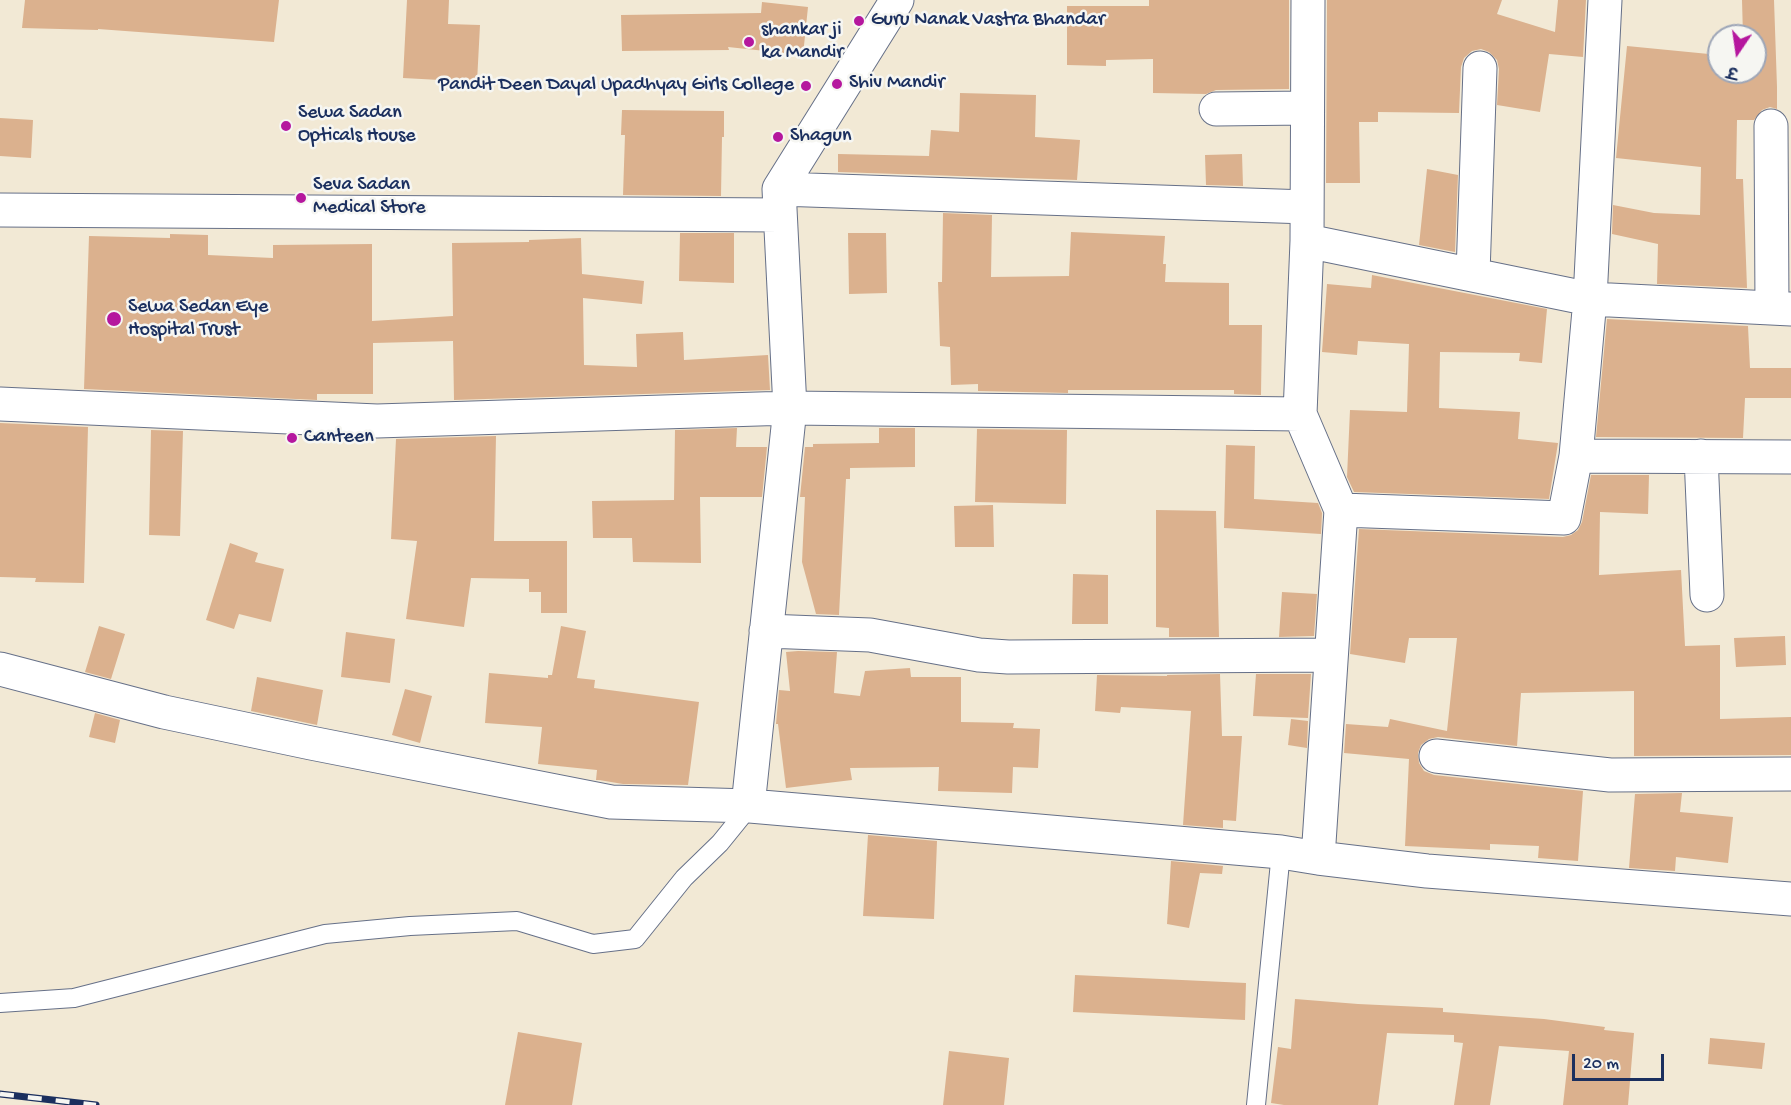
<!DOCTYPE html>
<html>
<head>
<meta charset="utf-8">
<style>
  body { margin:0 }
  #map { position:relative; width:1791px; height:1105px; overflow:hidden; background:#f2e9d5; font-family:"Gochi Hand","Playpen Sans Deva",sans-serif }
  canvas { display:block }
  .north { position:absolute; left:1707px; top:24px; width:60px; height:60px; box-sizing:border-box; background:#f6f6f2; border:2px solid #9ea6b7; border-radius:50%; rotate:193deg; font-size:16px; font-weight:700; line-height:24px; text-align:center; color:#1b2f5e }
  .north::after { content:''; display:block; margin:auto; width:21px; height:27px; background:#b5179e; clip-path:polygon(50% 0,100% 100%,50% 72%,0 100%) }
  .scale { position:absolute; left:1572px; top:1054px; width:92px; height:27px; box-sizing:border-box; border:3px solid #1b2f5e; border-top:0; padding-left:8px; font-size:18px; line-height:21px; white-space:nowrap; color:#1b2f5e; -webkit-text-stroke:4px #f6f6f2; paint-order:stroke }
</style>
</head>
<body>
<div id="map">
<canvas width="1791" height="1105"></canvas>
<div class="north">उ</div>
<div class="scale">20 m</div>
</div>
<script>
const c = document.querySelector('canvas').getContext('2d');
c.lineJoin = 'round';
function fill(path, color) {
  c.fillStyle = color;
  c.fill(path, 'evenodd');
}
function stroke(path, color, width, dash) {
  c.strokeStyle = color;
  c.lineWidth = width;
  c.lineCap = dash ? 'butt' : 'round';
  c.setLineDash(dash || []);
  c.stroke(path);
}
function drawText(font, color, halo, rows, align = 'center') {
  c.font = font + ' "Gochi Hand",sans-serif';
  c.lineWidth = 5;
  c.setLineDash([]);
  c.textBaseline = 'middle';
  c.strokeStyle = halo;
  c.fillStyle = color;
  for (const [text, x, y, turn = 0] of rows) {
    c.save();
    c.translate(x, y);
    c.rotate((+turn || 0) * Math.PI / 180);
    c.textAlign = isNaN(turn) ? turn : align;
    if (halo) c.strokeText(text, 0, 0);
    c.fillText(text, 0, 0);
    c.restore();
  }
}
const building = new Path2D(`
  M25,0H279L274,42L98,29V30L22,28Z
  M407,0H449L448,24L480,25L477,82L403,78Z
  M1149,0H1289V89L1216,90L1206,94L1153,93V59L1106,60V66L1067,65V6H1149Z
  M1327,0H1502L1497,14L1555,32L1558,0H1586L1583,57L1549,54L1540,112L1497,105L1499,69L1497,60L1489,52L1481,49L1472,51L1464,58L1461,67L1459,113L1378,112V122H1359L1360,183H1326Z
  M1742,0H1774L1777,87V109L1770,107L1762,110L1754,120H1737L1736,179H1743L1747,288L1657,284L1658,244L1612,234L1613,205L1654,213L1700,215L1701,167L1616,158L1627,46L1719,55V72H1755V36H1743Z
  M762,2L808,7L803,55L728,47L729,50L622,51L621,15L761,13Z
  M960,93L1036,95L1035,137L1080,140L1077,180L838,172V154L929,156L931,130L959,132Z
  M622,110L724,111V137H722L721,196L623,195L625,135H621Z
  M0,118L33,120L31,158L0,156Z
  M1242,154L1243,186L1206,185L1205,155Z
  M1427,169L1458,175L1455,252L1419,245Z
  M943,213L992,215L991,277L1069,276L1071,232L1165,236L1163,264H1166L1165,282L1229,283V325H1262L1261,395L1234,394V390H1068V393L978,391V384L951,385L950,347L940,346L938,282H942Z
  M680,233H734V283L679,281Z
  M848,233H886L887,293L849,294Z
  M170,234L208,235V255L273,258V245L372,244V321L453,316L452,243L529,242V240L581,238L582,274L644,281L642,304L583,298L584,365L637,367L636,334L683,332L684,360L768,355L770,390L454,400L453,341L373,343V394H317V400L84,389L89,236L170,238Z
  M1372,275L1547,309L1542,363L1519,361L1520,353L1440,352L1439,408L1520,412L1518,439L1558,443L1549,499L1354,492L1347,477L1350,410L1407,412L1409,344L1358,341L1357,355L1322,352L1327,284L1371,288Z
  M1607,319L1748,326L1750,368H1791V398H1745L1743,438L1596,437Z
  M0,423L88,427L84,583L35,582L36,578L0,577Z
  M737,428L736,447H767L762,497H700L701,563L633,562L632,538H593L592,501L674,500L675,430Z
  M879,428H915V467L850,468V479H846L839,615L816,614L802,562L805,497H800L805,447H813V444L879,443Z
  M977,429L1067,430L1066,504L975,502Z
  M151,430L183,431L180,536L149,535Z
  M496,436L494,541H567V613H541V592H529V579L471,578L464,627L406,619L417,541L391,539L396,439Z
  M1226,445L1255,446L1254,499L1318,503L1322,513L1321,534L1224,528Z
  M1591,475H1649L1648,514L1600,512L1599,575L1681,570L1685,646L1720,645V719L1791,717V755L1634,756V691L1521,693L1517,746L1438,737L1429,739L1421,745L1418,753L1419,763L1424,771L1434,775L1583,791L1578,861L1538,858L1539,846L1490,844V850L1405,846L1409,759L1344,753L1346,724L1388,727L1390,719L1447,731L1457,638H1409L1405,663L1350,654L1359,529L1563,537L1571,535L1578,530L1582,522Z
  M993,505L994,547H955L954,506Z
  M1156,510L1216,511L1219,637H1169V628L1156,627Z
  M230,543L258,553L255,562L284,569L271,622L239,614L234,629L206,620Z
  M1073,574L1108,575V624H1072Z
  M1282,592L1317,594L1314,636L1279,637Z
  M99,626L125,634L111,679L85,672Z
  M561,626L586,631L577,678L595,680L594,688L699,702L688,785L623,784L599,780H596L597,770L538,764L542,727L485,723L489,673L548,678V675H552Z
  M346,632L395,639L390,683L341,677Z
  M1785,636L1786,665L1736,667L1734,638Z
  M798,651L837,652L834,693L860,696L865,671L910,668L911,677H961V722L1014,723L1013,728L1040,729L1038,768L1013,767L1012,793L938,791L939,767L850,768L852,780L786,788L778,724H776L779,690L790,691L786,652Z
  M1220,674L1222,736H1242L1236,821L1223,820V828L1183,825L1191,711L1121,707L1120,713L1095,711L1097,675L1167,676V675Z
  M1256,674H1311L1308,718L1253,716Z
  M257,677L323,690L317,725L251,711Z
  M405,689L432,696L420,743L392,735Z
  M95,713L120,720L115,743L89,737Z
  M1291,719L1308,721L1307,748L1288,745Z
  M1682,793L1680,812L1733,817L1728,863L1676,857L1675,871L1629,868L1635,794Z
  M868,835L937,841L934,919L863,916Z
  M1171,861L1223,866L1222,874L1200,873L1189,928L1167,924Z
  M1075,975L1246,983L1245,1020L1073,1012Z
  M1295,999L1358,1004L1443,1008V1012L1544,1019L1605,1027L1604,1030L1634,1033L1628,1105H1563L1569,1051L1499,1046L1490,1105H1454L1463,1043L1454,1042V1035L1387,1033L1378,1105H1284L1271,1103L1278,1047L1291,1049Z
  M518,1032L582,1043L572,1105H505Z
  M1710,1038L1765,1043L1762,1069L1708,1064Z
  M949,1051L1009,1058L1004,1105H943Z`);
const service = new Path2D(`
  M0,1003L74,998L325,934L410,926L517,921L593,944L635,939L684,878L720,843L750,806
  M1256,1105L1281,852`);
const minor = new Path2D(`
  M1308,0L1307,241L1300,414L1341,510L1318,858
  M1216,109L1307,108
  M1771,126L1772,308
  M779,189L1307,207
  M0,210L780,215
  M1307,241L1590,299L1791,309
  M1473,274L1480,68
  M0,404L377,421L790,408L1300,414
  M1576,456L1791,457
  M1701,456L1707,595
  M1341,510L1564,518L1576,456L1590,299L1605,0
  M766,631L870,635L979,655L1008,657L1331,655
  M0,669L164,712L311,743L611,802L750,806L1281,852L1318,858L1427,871L1791,899
  M1436,756L1610,775L1791,774
  M748,806L790,408L779,189L897,0`);
const rail = new Path2D(`
  M0,1094L96,1105`);
const markers = [
  [859,21,6,"#b5179e"],
  [749,42,6,"#b5179e"],
  [837,84,6,"#b5179e"],
  [806,86,6,"#b5179e"],
  [286,126,6,"#b5179e"],
  [778,137,6,"#b5179e"],
  [301,198,6,"#b5179e"],
  [114,319,8,"#b5179e"],
  [292,438,6,"#b5179e"]
];
const poiNames = [
  ["Guru Nanak Vastra Bhandar",871,21],
  ["shankar ji",761,31],
  ["ka Mandir",761,54],
  ["Shiv Mandir",849,84],
  ["Pandit Deen Dayal Upadhyay Girls College",794,86,"right"],
  ["Sewa Sadan",298,114],
  ["Opticals House",298,137],
  ["Shagun",790,137],
  ["Seva Sadan",313,186],
  ["Medical Store",313,209],
  ["Sewa Sedan Eye",128,308],
  ["Hospital Trust",128,331],
  ["Canteen",304,438]
];
fill(building, '#dbb18e');
stroke(service, '#667088', 20);
stroke(minor, '#667088', 35);
stroke(service, '#fff', 18);
stroke(minor, '#fff', 33);
stroke(rail, '#1b2f5e', 7);
stroke(rail, '#f6f6f2', 4.5, [14]);
for (const [x, y, r, color] of markers) {
  const dot = new Path2D();
  dot.arc(x, y, r, 0, 2 * Math.PI);
  c.fillStyle = color;
  c.fill(dot);
  stroke(dot, '#f6f6f2', 2);
}
drawText('20px', '#1b2f5e', '#f6f6f2', poiNames, 'left');
</script>
</body>
</html>
